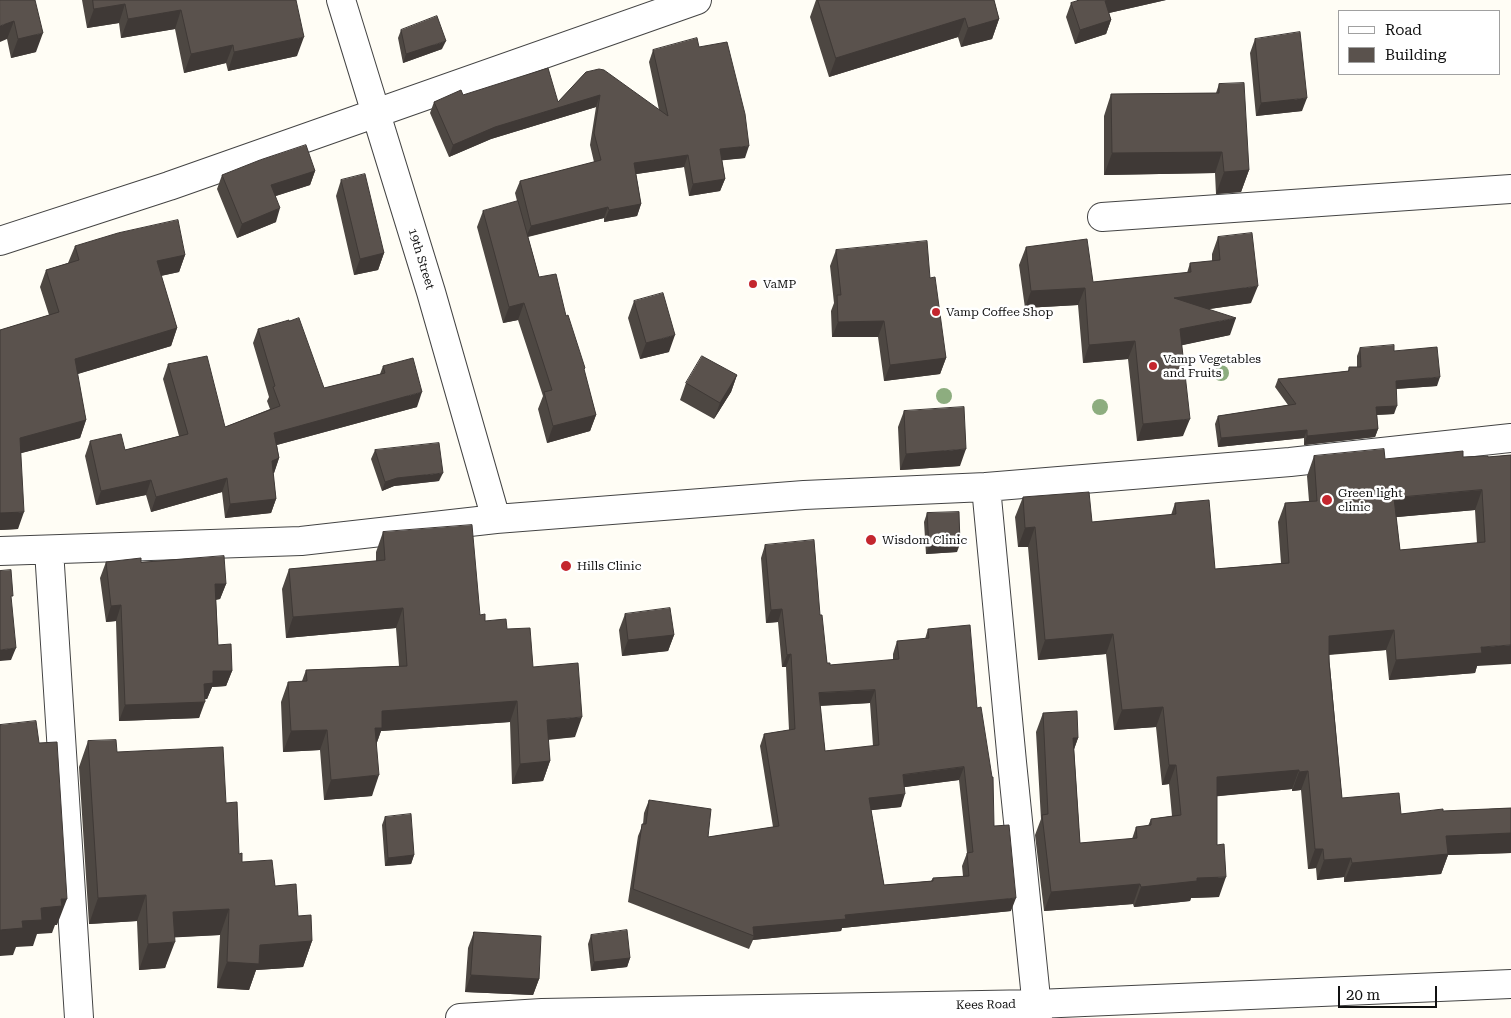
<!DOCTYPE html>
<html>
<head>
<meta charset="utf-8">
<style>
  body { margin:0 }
  #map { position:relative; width:1511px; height:1018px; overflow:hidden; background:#fffdf5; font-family:"Roboto Serif",serif }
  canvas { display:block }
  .legend { position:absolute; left:1338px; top:10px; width:162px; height:65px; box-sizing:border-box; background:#fff; border:1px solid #a0a0a0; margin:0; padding:6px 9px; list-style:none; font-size:15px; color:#111 }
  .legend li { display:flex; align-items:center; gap:10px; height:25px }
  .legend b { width:25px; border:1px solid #a0a0a0 }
  .scale { position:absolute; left:1338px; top:986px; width:99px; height:22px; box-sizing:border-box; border:2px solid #111; border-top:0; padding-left:6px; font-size:15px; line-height:18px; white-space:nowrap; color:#111; -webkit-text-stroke:4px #fff; paint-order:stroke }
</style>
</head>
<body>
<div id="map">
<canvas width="1511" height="1018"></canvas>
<ul class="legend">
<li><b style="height:6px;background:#fff"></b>Road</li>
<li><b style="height:14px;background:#5a524d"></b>Building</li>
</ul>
<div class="scale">20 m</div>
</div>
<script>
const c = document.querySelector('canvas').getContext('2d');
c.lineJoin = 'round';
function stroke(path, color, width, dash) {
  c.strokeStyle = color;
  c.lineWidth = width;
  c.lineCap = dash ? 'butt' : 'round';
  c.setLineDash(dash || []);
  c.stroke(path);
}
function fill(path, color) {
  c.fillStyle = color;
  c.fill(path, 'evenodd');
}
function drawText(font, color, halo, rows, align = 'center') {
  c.font = font + ' "Roboto Serif",serif';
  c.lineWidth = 5;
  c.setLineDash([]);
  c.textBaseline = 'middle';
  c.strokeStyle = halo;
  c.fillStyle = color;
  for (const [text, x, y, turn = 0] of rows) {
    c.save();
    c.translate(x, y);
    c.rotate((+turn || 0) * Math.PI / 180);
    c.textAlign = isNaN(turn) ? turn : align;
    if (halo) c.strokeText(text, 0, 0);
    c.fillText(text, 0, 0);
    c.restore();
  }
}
const street = new Path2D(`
  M341,0L431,292L496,519
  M1102,217L1511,189
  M0,241L169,186L697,0
  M986,487L1012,762L1038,1018
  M49,550L79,1018
  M0,551L301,541L496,519L804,495L986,487L1290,462L1511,438
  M460,1018L542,1013L1037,1004L1511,984`);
const trees = [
  [1221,373],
  [944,396],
  [1100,407]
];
const wall = new Path2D(`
  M0,0L35,1L36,52L11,58L7,39Z
  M82,0H296L297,56L228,71L226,63L184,73L175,29L121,38L119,23L87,28Z
  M816,0H994L999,19L992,39L961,47L958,37L829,77L810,17Z
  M1077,0H1166L1109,13L1111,20L1106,34L1075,44L1066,17L1071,3L1077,1Z
  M401,30L442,49L403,63L398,38Z
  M1255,39L1302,111L1256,116L1250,53Z
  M699,47L745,158L722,160L725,179L720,191L689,196L684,167L636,174L641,204L637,216L604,222V218L528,237L539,277L566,316L584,371L596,415L590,431L547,443L538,409L543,396L518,320L503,323L477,227L483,211L517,201L515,193L520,181L594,162L590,145L596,107L491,139L449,157L430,113L434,102L463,95L558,102L586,72L659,110L649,62L653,50Z
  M1219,84L1249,170L1241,192L1216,194L1215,173L1104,175V116L1111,94L1216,93Z
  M315,171L310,185L276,196V222L237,238L217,189L222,175Z
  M341,180L384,253L378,270L354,275L336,196Z
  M1218,237L1251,303L1209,309L1230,335L1182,345L1183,436L1137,441L1128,359L1083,363L1078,305L1025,308L1019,265L1026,247L1093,282L1187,273L1190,263L1212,261V254Z
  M75,246L185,255L179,272L161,276L177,328L171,346L77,374L86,420L80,438L21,453L18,529L0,530V330L49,315L40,287L46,270L68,263Z
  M836,250L930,278L946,358L940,374L884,381L878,337H832L831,311L834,303L830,266Z
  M634,301L669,352L640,359L628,318Z
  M258,329L324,388L380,374L383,366L417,407L277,445L279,458L274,473H273L276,499L271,513L225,518L222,492L151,512L146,495L96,505L85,456L90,441L125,450L179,436L163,379L168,364L225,427L270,409L267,401L269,397L253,343Z
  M1360,348L1394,351L1437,386L1396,389L1394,414L1377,415L1378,429L1375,437L1304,445V438L1218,447L1215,424L1218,416L1288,405L1275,387L1278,379L1348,371L1349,367H1357V356Z
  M737,375L731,392L714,419L680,400L686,383Z
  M904,411L960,466L900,470L898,427Z
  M375,450L439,481L394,486L382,491L371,459Z
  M1511,455L1477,666L1475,673L1389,680L1386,650L1329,655L1342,798L1401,814L1443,811L1511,808V853L1448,855L1441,874L1344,882V877L1317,880L1316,868L1308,869L1301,790L1292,791V789L1217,796V845L1219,897L1191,898L1190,901L1134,907L1133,904L1044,911L1035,835L1041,819L1036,732L1043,713L1078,738L1074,749L1080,843L1132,839L1136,827L1148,826L1151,819L1172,816L1169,784L1162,785L1156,727L1114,730L1106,654L1038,660L1028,547H1018L1015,517L1023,497L1092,522L1171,515L1175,503L1215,569L1281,563L1278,522L1285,503L1309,501L1307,476L1314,456L1385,459L1488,457ZM1475,510L1477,543L1400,550L1396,517Z
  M927,513L957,552L926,554L924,522Z
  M383,532L480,615L485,621L507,629L533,667L575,737L548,740L550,761L543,781L512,784L510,722L381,731L376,745L372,796L324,800L320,750L283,752L281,702L288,682L302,681L306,670L399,666L396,628L286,638L282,589L289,569L376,561V552Z
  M765,545L820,615L827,663L830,665L893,660V654L897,641L925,639L928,629L977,708L994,826L1011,911L842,928L841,931L753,940L749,949L628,902L638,836L643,824L644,813L649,800L708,837L773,827L760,746L764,734L789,730L786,667H782L778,622L766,623L761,558ZM870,703L873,746L825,751L820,706ZM959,780L967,853L962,866L963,876L933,878L931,881L884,885L871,810L901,807L904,787Z
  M106,562H141L226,584L220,599L216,600L218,645L232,671L226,686L212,687L207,699H204L199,718L119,721L116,621L106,622L100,578Z
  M625,614L674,635L668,651L622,656L619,630Z
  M88,741L117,752L226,803L239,854L242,862L275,886L298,916L312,941L303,967L256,970L249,990L217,988L220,935L174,937L165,968L139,970L137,921L89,924L79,767Z
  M385,817L414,855L411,864L385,866L382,825Z
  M474,932L539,979L533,995L465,992L468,948Z
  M591,935L630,958L627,967L591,971L588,944Z`);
const shadedWall = new Path2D(`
  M1109,0H1166L1100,15L1105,1Z
  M125,4L119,23L87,28L94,9Z
  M181,10L175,29L121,38L128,19Z
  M965,18L958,37L829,77L836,58Z
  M999,19L992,39L961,47L968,28Z
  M1111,20L1106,34L1075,44L1080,30Z
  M14,21L7,39L0,42V26Z
  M43,33L36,52L11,58L18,39Z
  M304,37L297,56L228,71L234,52Z
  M446,41L442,49L403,63L406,54Z
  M233,45L226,63L184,73L191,54Z
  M600,95L596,107L491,139L449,157L453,145L495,127Z
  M1307,98L1302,111L1256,116L1261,103Z
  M749,146L745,158L716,161L720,149Z
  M1222,152L1215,173L1104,175L1112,153Z
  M688,155L684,167L630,175L634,163Z
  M1249,170L1241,192L1216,194L1224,172Z
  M315,171L310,185L266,199L271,185Z
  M725,179L720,191L689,196L693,184Z
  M641,204L637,216L604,222L609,210Z
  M608,207L604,218L526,237L531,226Z
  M280,208L276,222L237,238L242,224Z
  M384,253L378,270L354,275L360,259Z
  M185,255L179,272L150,278L157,261Z
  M1258,286L1251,303L1168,315L1174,298Z
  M1085,288L1078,305L1025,308L1031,291Z
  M524,303L518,320L503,323L509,307Z
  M1236,318L1230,335L1174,347L1180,329Z
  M884,321L878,337H832L838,322Z
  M177,328L171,346L68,377L75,359Z
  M675,335L669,352L640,359L646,343Z
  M1135,341L1128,359L1083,363L1089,345Z
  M946,358L940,374L884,381L890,365Z
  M737,375L731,392L714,419L720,403Z
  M1440,377L1437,386L1393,389L1396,381Z
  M422,392L417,407L269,447L274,433Z
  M1397,406L1394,414L1373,415L1376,407Z
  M596,415L590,431L547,443L553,426Z
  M1190,419L1183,436L1137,441L1143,424Z
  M86,420L80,438L14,455L20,438Z
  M1378,429L1375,437L1304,445L1307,436Z
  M1307,430L1304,438L1218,447L1221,438Z
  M966,449L960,466L900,470L906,454Z
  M279,458L274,473L266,476L272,461Z
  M443,473L439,481L394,486L382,491L385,482L397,478Z
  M227,478L222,492L151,512L156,497Z
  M151,480L146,495L96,505L101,491Z
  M1482,490L1475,510L1387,518L1394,498Z
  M276,499L271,513L225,518L230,504Z
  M24,512L18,529L0,530V513Z
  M1035,527L1028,547H1018L1025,528Z
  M960,544L957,552L926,554L929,546Z
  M215,584H226L220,599L209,600Z
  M121,605L116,621L106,622L111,606Z
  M403,608L396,628L286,638L293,617Z
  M782,609L778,622L766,623L771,610Z
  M1394,630L1386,650L1322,655L1329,636Z
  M1113,634L1106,654L1038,660L1045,640Z
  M674,635L668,651L622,656L628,640Z
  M1511,645V664L1477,666L1475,673L1389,680L1396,660L1481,647Z
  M16,648L11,660L0,661V650Z
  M791,654L786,667H782L787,655Z
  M213,671H232L226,686L212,687L207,699H198L204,684Z
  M875,690L870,703L814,706L819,693Z
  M517,701L510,722L381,731L375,748H367L382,711Z
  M205,702L199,718L119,721L125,705Z
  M1163,707L1156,727L1114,730L1122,710Z
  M582,717L575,737L540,740L547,720Z
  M327,730L320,750L283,752L291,731Z
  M1073,738H1078L1071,758Z
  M550,761L543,781L512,784L520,764Z
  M1169,765H1176L1169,784L1162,785Z
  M964,767L959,780L898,788L903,775Z
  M1299,770L1292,789L1210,797L1217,777Z
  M1308,771L1301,790L1292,791L1299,772Z
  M379,775L372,796L324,800L331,780Z
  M905,794L901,807L864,811L869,798Z
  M1511,833V853L1448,855L1441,874L1344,882L1352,863L1446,836Z
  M1315,849H1323L1316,868L1308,869Z
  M414,855L411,864L385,866L388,858Z
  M1351,858L1344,877L1317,880L1324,860Z
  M1226,877L1219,897L1191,898L1190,901L1134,907L1141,887L1197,878Z
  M1140,884L1133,904L1044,911L1051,892Z
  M146,895L137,921L89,924L98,898Z
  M1016,898L1011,911L842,928L841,931L752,940L754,936L753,927L845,915Z
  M61,899H67L57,925H55L52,933L37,934L33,946L16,947L13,955L0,956V930L22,921L41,908Z
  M229,909L220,935L164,938L173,912Z
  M312,941L303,967L256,970L249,990L217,988L227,962L260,945Z
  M175,942L165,968L139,970L148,944Z
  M630,958L627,967L591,971L594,962Z
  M471,975L539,979L533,995L465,992Z`);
const building = new Path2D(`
  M0,0H35L43,33L18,39L14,21L0,26Z
  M93,0H296L304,37L234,52L233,45L191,54L181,10L128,19L125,4L94,9Z
  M818,0H994L999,19L968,28L965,18L836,58Z
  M1080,0H1109L1105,1L1111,20L1080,30L1071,3Z
  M437,16L446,41L406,54L401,30Z
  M1300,32L1307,98L1261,103L1255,39Z
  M697,38L699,47L727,42L745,114L749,146L720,149L725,179L693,184L688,155L634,163L641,204L609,210L608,207L531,226L520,181L601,160L594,133L600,95L495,127L453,145L434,102L461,90L463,95L548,68L558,102L586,72L599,69L604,70L668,116L653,50Z
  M1244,83L1249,170L1224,172L1222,152L1112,153L1111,94L1219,93V84Z
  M306,145L315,171L271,185L280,208L242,224L222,175L260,160Z
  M365,174L384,253L360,259L341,180Z
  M518,201L539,277L556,274L566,316L568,315L585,368L584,369L596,415L553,426L544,392L552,390L524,303L509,307L483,211Z
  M178,220L185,255L157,261L177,328L75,359L86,420L20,438L24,512L0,513V330L59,312L46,270L79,260L75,246L118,233Z
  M1252,233L1258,286L1174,298L1236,318L1180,329L1190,419L1143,424L1135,341L1089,345L1085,288L1031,291L1026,247L1087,239L1093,282L1191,272L1190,263L1220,260L1218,237Z
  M927,241L930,278L935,277L946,358L890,365L884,321L838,322L837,295H841L836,250Z
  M663,293L675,335L646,343L634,301Z
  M299,318L324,388L385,373L383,366L413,358L422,392L274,433L279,458L272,461L276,499L230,504L227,478L156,497L151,480L101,491L90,441L121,434L125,450L188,434L168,364L207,356L225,427L280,406L273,387L275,386L258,329L289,320V321Z
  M1394,345V351L1437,347L1440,377L1396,381L1397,406L1376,407L1378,429L1307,436V430L1221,438L1218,416L1296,404L1278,379L1349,371V367H1361L1360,348Z
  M702,356L737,375L720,403L686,383Z
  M964,407L966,449L906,454L904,411Z
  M439,443L443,473L397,478L385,482L375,450Z
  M1384,449L1385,459L1463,451V457L1488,456V457L1511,455V645L1481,647L1482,653L1396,660L1394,630L1329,636V662L1342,798L1399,793L1401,814L1443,809V811L1511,808V833L1446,836L1448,854L1352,863L1351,858L1324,860L1323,849H1315L1308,771L1299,772V770L1217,777V845L1224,844L1226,877L1197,878V881L1141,887L1140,884L1051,892L1042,815L1048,814L1043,713L1077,711L1078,738H1073L1080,843L1137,838L1136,827L1151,825V819L1181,815L1176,765H1169L1163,707L1122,710L1113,634L1045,640L1035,527L1025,528L1023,497L1089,492L1092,522L1176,514L1175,503L1209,500L1215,569L1289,563L1285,503L1317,501L1314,456ZM1482,490L1485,542L1400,550L1394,498Z
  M959,512L960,544L929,546L927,513Z
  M472,525L480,615L485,614V621L506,619L507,629L530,628L533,667L578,663L582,717L547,720L550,761L520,764L517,701L382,711V728H375L379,775L331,780L327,730L291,731L288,682L307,681L306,670L407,666L403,608L293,617L289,569L385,560L383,532Z
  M814,540L820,615H822L827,663H830V665L899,659L897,641L929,638L928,629L970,625L977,708L981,707L992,777H993L994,826L1009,825L1016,898L845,915L846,919L753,927L754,936L633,889L642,824H646L649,800L711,809L708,837L779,826L764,734L795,729L791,654L787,655L782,609L771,610L765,545ZM875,690L879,745L825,751L819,693ZM964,767L973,852L967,853L969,876L933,878V881L884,885L869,798L905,794L903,775Z
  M224,556L226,584H215L218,645L231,644L232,671H213V683L204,684L205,702L125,705L121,605L111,606L106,562L141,558V562Z
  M11,570L13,596H11L16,648L0,650V571Z
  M670,608L674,635L628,640L625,614Z
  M36,721L39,743L57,742L67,899H61L62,906L41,908L42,920L22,921L23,928L0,930V725Z
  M116,740L117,752L223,747L226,803L237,802L239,854L242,853V862L272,860L275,886L296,884L298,916L311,915L312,941L260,945L259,964L227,962L229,909L173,912L175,942L148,944L146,895L98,898L88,741Z
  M411,814L414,855L388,858L385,817Z
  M627,930L630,958L594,962L591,935Z
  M474,932L541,936L539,979L471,975Z`);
const markers = [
  [753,284,5,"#c4262e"],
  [936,312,5,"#c4262e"],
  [1153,366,5,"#c4262e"],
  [1327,500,6,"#c4262e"],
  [871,540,6,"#c4262e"],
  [566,566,6,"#c4262e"]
];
const streetNames = [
  ["19th Street",421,259,73],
  ["Kees Road",986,1005,-1]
];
const poiNames = [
  ["VaMP",763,284],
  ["Vamp Coffee Shop",946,312],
  ["Vamp Vegetables",1163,359],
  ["and Fruits",1163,373],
  ["Green light",1338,493],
  ["clinic",1338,507],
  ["Wisdom Clinic",882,540],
  ["Hills Clinic",577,566]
];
stroke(street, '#444', 30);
stroke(street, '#fff', 28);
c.fillStyle = '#8dad7f';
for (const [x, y] of trees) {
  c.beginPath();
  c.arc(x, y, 8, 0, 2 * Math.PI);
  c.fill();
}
fill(wall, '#4d4742');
fill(shadedWall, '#3f3936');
fill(building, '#5a524d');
stroke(building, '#3f3936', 1);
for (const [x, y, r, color] of markers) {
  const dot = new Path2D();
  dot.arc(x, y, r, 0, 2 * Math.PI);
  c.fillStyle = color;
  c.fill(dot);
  stroke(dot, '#fff', 2);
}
drawText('12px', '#111', '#fff', streetNames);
drawText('12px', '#111', '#fff', poiNames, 'left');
</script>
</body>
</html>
